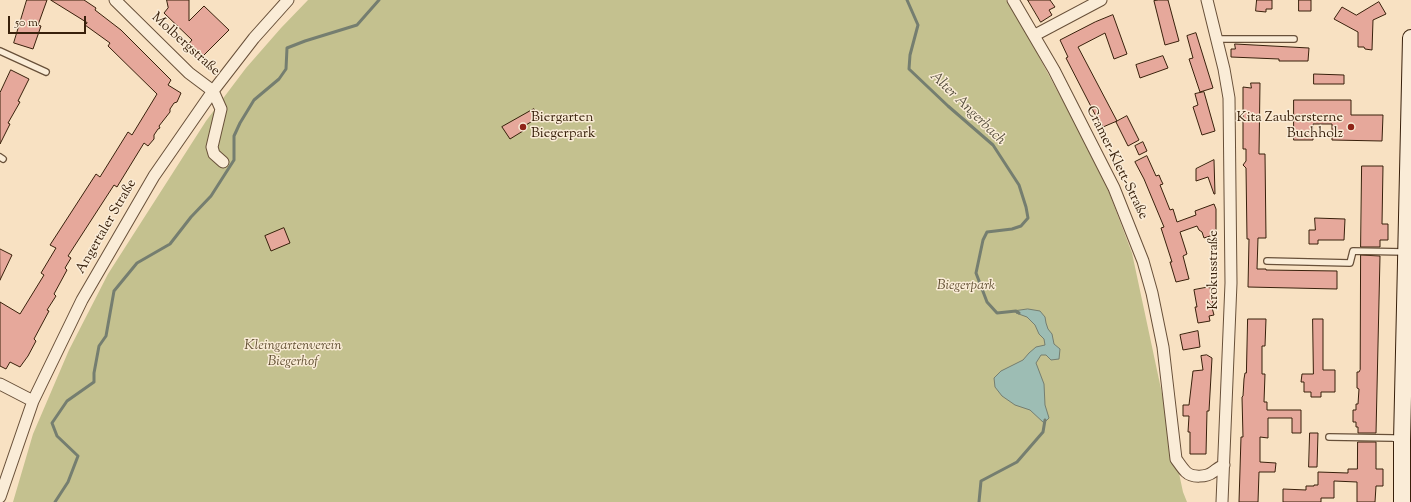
<!DOCTYPE html>
<html>
<head>
<meta charset="utf-8">
<style>
  body { margin:0 }
  #map { position:relative; width:1411px; height:502px; overflow:hidden; background:#f8e1c2; font-family:"Sorts Mill Goudy",serif }
  canvas { display:block }
  .scale { position:absolute; left:8px; top:16px; width:78px; height:18px; box-sizing:border-box; border:2px solid #38200b; border-top:0; padding-left:5px; font-size:12px; line-height:14px; white-space:nowrap; color:#38200b; -webkit-text-stroke:3px #faecd7; paint-order:stroke }
</style>
</head>
<body>
<div id="map">
<canvas width="1411" height="502"></canvas>
<div class="scale">50 m</div>
</div>
<script>
const c = document.querySelector('canvas').getContext('2d');
c.lineJoin = 'round';
function fill(path, color) {
  c.fillStyle = color;
  c.fill(path, 'evenodd');
}
function stroke(path, color, width, dash) {
  c.strokeStyle = color;
  c.lineWidth = width;
  c.lineCap = dash ? 'butt' : 'round';
  c.setLineDash(dash || []);
  c.stroke(path);
}
function drawText(font, color, halo, rows, align = 'center') {
  c.font = font + ' "Sorts Mill Goudy",serif';
  c.lineWidth = 3;
  c.setLineDash([]);
  c.textBaseline = 'middle';
  c.strokeStyle = halo;
  c.fillStyle = color;
  for (const [text, x, y, turn = 0] of rows) {
    c.save();
    c.translate(x, y);
    c.rotate((+turn || 0) * Math.PI / 180);
    c.textAlign = isNaN(turn) ? turn : align;
    if (halo) c.strokeText(text, 0, 0);
    c.fillText(text, 0, 0);
    c.restore();
  }
}
const green = new Path2D(`
  M308,0H1006L1016,14L1102,174L1132,253L1183,492L1187,502H13L33,434L69,350L108,274L206,121L246,68L281,28Z`);
const water = new Path2D(`
  M1028,309L1040,311L1045,317L1046,323L1048,329L1052,334L1054,344L1060,349L1059,359L1051,360L1046,355H1041L1036,363L1044,384L1045,405L1049,418L1044,423L1030,410L1015,405L1002,396L995,387L994,378L1001,371L1023,360L1029,353L1036,347L1045,345L1044,339L1039,334L1035,325L1027,317L1016,313V311Z`);
const stream = new Path2D(`
  M907,0L918,25L910,55L909,69L948,106L993,145L1019,185L1026,207L1028,218L1021,226L1012,229L987,232L983,240L976,273L987,302L997,313L1016,311L1019,313
  M55,502L68,482L78,456L57,436L52,423L67,401L94,382V373L99,346L106,336L114,291L137,263L170,244L191,217L211,196L234,160V136L240,123L254,100L279,79L286,69L287,48L305,41L357,25L379,0
  M979,502L981,481L1017,462L1043,432L1045,420`);
const building = new Path2D(`
  M27,0H47L38,25L41,26L33,49L14,43Z
  M51,0H84L96,8L95,10L121,30L171,80L168,85L181,93L177,102L174,103L170,109V112L159,126L160,128L158,129L154,135V139L148,146L144,143L117,187L114,185L68,256L71,258L65,268L67,270L54,294L56,296L47,310L49,311L34,339L36,341L28,356L20,367L10,362L6,369L0,366V302L20,314L44,275L41,273L56,248L50,245L96,174L100,177L128,132L132,135L157,94L108,46L110,43L85,25L87,23Z
  M167,0H189V21L204,6L229,30L199,60L186,47L192,40L164,13L168,8Z
  M1028,0H1050L1055,7L1049,10L1052,15L1041,22Z
  M1159,0H1168L1179,41L1165,45L1154,1Z
  M1257,0H1272V9H1266V12L1256,11Z
  M1299,0H1311V11H1299Z
  M1379,2L1386,14L1373,20L1372,50L1365,49L1364,47H1358V32L1334,19L1342,7L1356,15Z
  M1113,15L1127,54L1114,59L1105,33L1078,47L1117,121L1103,127L1101,123L1100,124L1066,58L1068,57L1060,40L1095,22Z
  M1196,33L1213,88L1200,92L1189,59L1193,58L1187,36Z
  M1235,44L1309,48L1308,61H1279V59L1231,57V49H1235Z
  M1163,56L1168,68L1140,78L1136,65Z
  M11,70L29,79L18,101L20,102L8,123L10,124L0,144V93Z
  M1314,74L1344,75V84H1314Z
  M1251,83H1260L1259,154H1265L1266,238H1258L1257,269H1266V270L1337,271V289L1248,287L1249,239H1247L1246,168L1243,165L1246,161V149H1243V87L1251,88Z
  M1204,92L1215,131L1202,135L1193,107L1198,105L1195,94Z
  M1294,100H1351V115H1383L1382,141L1332,140V124H1313V140H1294Z
  M534,109L539,117L521,128L523,131L510,139L502,127Z
  M1127,116L1139,140L1128,146L1116,122Z
  M1143,142L1147,151L1139,155L1135,146Z
  M1147,156L1156,176L1159,175L1161,180L1163,184L1160,185L1170,210L1173,209L1177,222L1196,215L1195,211L1214,204L1216,209V234L1204,238L1202,232L1199,230L1197,226L1180,232L1187,254L1183,256L1189,279L1176,282L1170,262H1172L1161,228L1164,227L1144,179L1135,162Z
  M1214,160L1215,194H1214L1208,177L1196,181V169Z
  M1362,166H1383L1382,224H1388V240H1380V247H1361Z
  M1315,218L1345,219L1344,240H1318V244H1309V230H1315Z
  M284,228L290,243L271,251L265,236Z
  M0,249L12,255L0,280Z
  M1361,255L1380,256L1376,433H1358V427H1356V422H1353V410H1356V404H1358L1359,389L1357,388V372H1359L1360,370Z
  M1210,287L1213,303L1211,304L1214,315L1209,316L1210,321L1198,323L1195,307H1197L1194,290Z
  M1248,319H1266L1265,346H1262V374H1265L1264,402H1267V410H1301V433H1292V418H1268V438L1260,437V462L1276,463L1275,472H1259L1258,502H1239L1241,437H1243L1242,397L1243,396L1244,379L1245,373H1246Z
  M1313,319H1323V370H1335V392H1321V397H1311V392H1304V382H1301L1302,374H1313Z
  M1198,331L1200,347L1183,350L1180,335Z
  M1207,355L1212,358L1209,411H1207L1206,454H1190V432H1188L1189,416H1183V405H1189L1193,371L1203,370L1201,356Z
  M1310,433H1318L1317,467H1309Z
  M1358,442H1376V469H1383V486H1376L1375,502H1357V482L1334,481V498H1321V502H1283V489L1306,490V486H1314V485H1318V472L1348,473V469H1357Z`);
const lane = new Path2D(`
  M1217,39H1294
  M0,51L46,72
  M0,157L3,159
  M1267,261L1350,263L1353,251L1405,252
  M1329,437L1393,438L1400,440`);
const street = new Path2D(`
  M115,0L189,73L213,91L221,109L212,147L214,154L223,162
  M1013,0L1054,70L1114,188L1143,261L1152,293L1163,347L1176,459C1179,463 1182,468 1186,472C1192,478 1207,477 1213,472C1217,469 1219,467 1224,465
  M1207,0L1224,69L1229,98L1231,283L1222,502
  M1035,35L1101,0
  M0,384L33,401
  M0,497L33,401L82,300L154,176L213,91L254,38L288,0`);
const secondary = new Path2D(`
  M1402,502V441L1411,38`);
const markers = [
  [523,127,4,"#8f2418"],
  [1351,127,4,"#8f2418"]
];
const streetNames = [
  ["Molbergstraße",185,45,42],
  ["Cramer-Klett-Straße",1116,163,64],
  ["Angertaler Straße",107,227,-60],
  ["Krokusstraße",1215,270,-90]
];
const poiNames = [
  ["Biergarten",531,119],
  ["Biegerpark",531,135],
  ["Kita Zaubersterne",1343,119,"right"],
  ["Buchholz",1343,135,"right"]
];
const parkNames = [
  ["Biegerpark",966,287],
  ["Kleingartenverein",293,347],
  ["Biegerhof",293,363]
];
const waterNames = [
  ["Alter Angerbach",967,109,44]
];
fill(green, '#c4c18f');
fill(water, '#9dbdb4');
stroke(water, '#757e70', 1);
stroke(stream, '#757e70', 3);
fill(building, '#e6a89b');
stroke(building, '#38200b', 1);
stroke(lane, '#685039', 8);
stroke(street, '#685039', 13);
stroke(secondary, '#38200b', 18);
stroke(lane, '#faecd7', 5.5);
stroke(street, '#faecd7', 11);
stroke(secondary, '#faecd7', 16);
for (const [x, y, r, color] of markers) {
  const dot = new Path2D();
  dot.arc(x, y, r, 0, 2 * Math.PI);
  c.fillStyle = color;
  c.fill(dot);
  stroke(dot, '#faecd7', 1.5);
}
drawText('14px', '#38200b', '#faecd7', streetNames);
drawText('14px', '#38200b', '#faecd7', poiNames, 'left');
drawText('italic 14px', '#625033', '#faecd7', parkNames);
drawText('italic 15px', '#564f3e', '#faecd7', waterNames);
</script>
</body>
</html>
